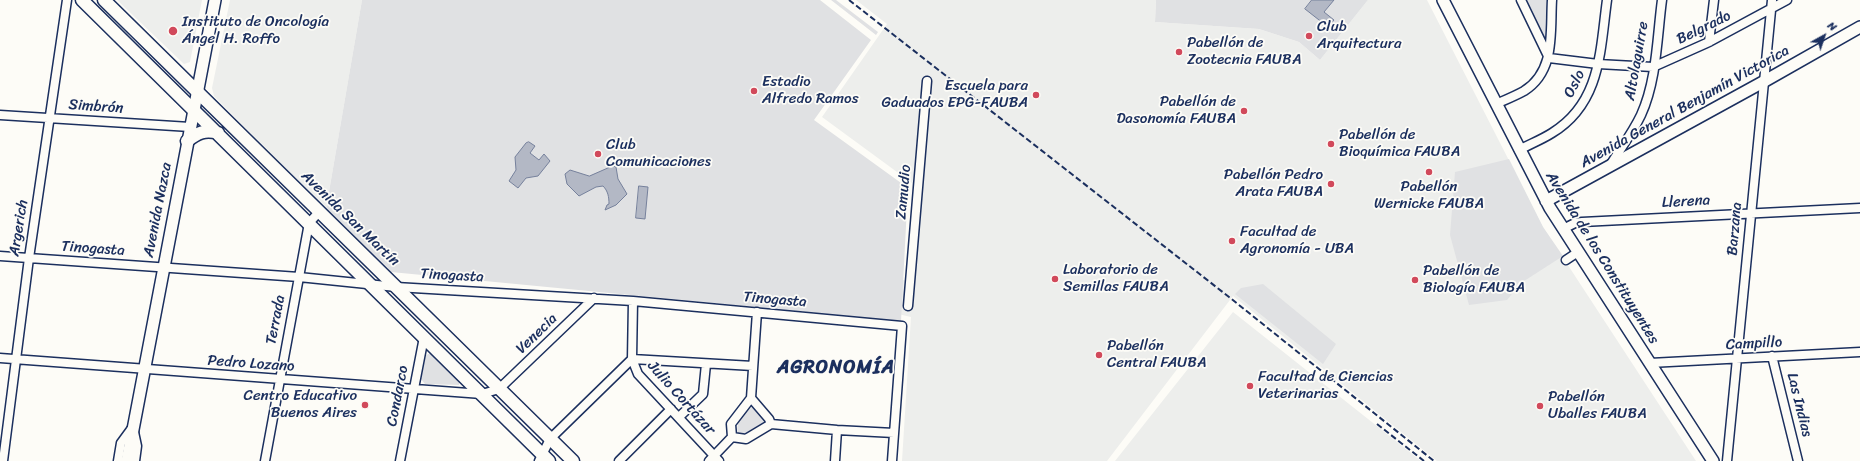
<!DOCTYPE html>
<html>
<head>
<meta charset="utf-8">
<style>
  body { margin:0 }
  #map { position:relative; width:1860px; height:461px; overflow:hidden; background:#fdfcf7; font-family:Sriracha,sans-serif }
  canvas { display:block }
  .north { position:absolute; left:1804px; top:16px; width:40px; height:40px; -webkit-text-stroke:3px #fdfcf7; paint-order:stroke; rotate:40deg; font-size:11px; font-weight:700; line-height:16px; text-align:center; color:#1b2f5e }
  .north::after { content:''; display:block; margin:auto; width:14px; height:18px; background:#1b2f5e; clip-path:polygon(50% 0,100% 100%,50% 72%,0 100%) }
</style>
</head>
<body>
<div id="map">
<canvas width="1860" height="461"></canvas>
<div class="north">N</div>
</div>
<script>
const c = document.querySelector('canvas').getContext('2d');
c.lineJoin = 'round';
function fill(path, color) {
  c.fillStyle = color;
  c.fill(path, 'evenodd');
}
function stroke(path, color, width, dash) {
  c.strokeStyle = color;
  c.lineWidth = width;
  c.lineCap = dash ? 'butt' : 'round';
  c.setLineDash(dash || []);
  c.stroke(path);
}
function drawText(font, color, halo, rows, align = 'center') {
  c.font = font + ' Sriracha,sans-serif';
  c.lineWidth = 3.5;
  c.setLineDash([]);
  c.textBaseline = 'middle';
  c.strokeStyle = halo;
  c.fillStyle = color;
  for (const [text, x, y, turn = 0] of rows) {
    c.save();
    c.translate(x, y);
    c.rotate((+turn || 0) * Math.PI / 180);
    c.textAlign = isNaN(turn) ? turn : align;
    if (halo) c.strokeText(text, 0, 0);
    c.fillText(text, 0, 0);
    c.restore();
  }
}
const built = new Path2D(`
  M117,0H202L190,62L184,64Z
  M230,0H362L326,209L214,96L212,88Z
  M856,0H1156L1155,22L1259,29L1299,42L1320,60L1368,0H1427L1543,227L1696,461H1437L1233,296L1107,461H902L911,317L872,308L876,276L910,281L912,183L822,117L887,24Z
  M1233,312L1421,461H1115Z`);
const green = new Path2D(`
  M362,0H820L871,40L814,120L908,188L901,321L391,272L326,209Z
  M831,0H836L878,32L876,35Z
  M1156,0H1368L1320,60L1299,42L1259,29L1155,22Z
  M1523,0H1549L1547,49Z
  M1509,159L1543,227L1563,256L1521,283L1507,300L1469,305L1450,235L1455,172Z
  M1263,284L1336,344L1323,364L1235,294L1241,288Z
  M431,353L459,381V385L425,384L421,379L426,355Z
  M752,407L764,422C759,429 747,436 739,434C733,425 745,412 752,407Z`);
const water = new Path2D(`
  M1312,0H1334L1324,12L1334,20L1328,27L1305,9Z
  M529,142L535,146L530,153L539,160L544,154L550,161L538,176L526,178L518,188L509,181L516,170L515,157L526,143Z
  M613,166L616,167L618,179L627,194L616,205L605,210L607,205L609,204C609,197 608,191 603,186L596,187L579,196L567,184L565,174L570,170L589,176Z
  M639,186L648,187L645,219L636,218Z`);
const street = new Path2D(`
  M1521,0L1549,58L1598,64L1653,67L1709,42L1787,0
  M1709,42L1714,0
  M1496,104C1505,100 1515,96 1524,91C1556,71 1550,32 1552,0
  M0,115L190,127
  M1519,150C1530,144 1541,140 1552,133C1601,103 1600,51 1607,0
  M1611,164C1621,148 1633,132 1641,115C1657,80 1657,37 1662,0
  M1563,229L1575,223L1582,222L1860,208
  M0,256L299,277L396,287L633,301L902,326L892,461
  M1566,260L1578,252
  M633,301L632,359L638,374L719,461
  M908,306L927,81
  M1772,356L1798,461
  M0,358L482,394L499,389L594,298
  M1650,363L1860,352
  M751,398L769,419L771,424
  M679,417L703,394L706,364
  M771,424L837,430L894,433
  M134,432L137,446L135,461
  M732,437L731,424L751,398L757,312
  M732,437L746,439L771,424
  M3,461L29,258L67,0
  M118,461L121,443L132,428
  M265,461L309,223L319,212
  M400,461L424,337
  M539,461L550,439L632,359L753,366
  M619,461L671,409
  M709,461L732,437
  M835,461L837,430
  M1727,461L1772,0`);
const secondary = new Path2D(`
  M1443,0L1550,208L1713,461
  M1546,201L1763,82L1860,27
  M127,461L215,0`);
const primary = new Path2D(`
  M82,0L549,461
  M104,0L573,461
  M187,141C197,133 205,129 218,133`);
const rail = new Path2D(`
  M849,0L1229,297L1434,461
  M1377,424L1424,461`);
const markers = [
  [173,31,5,"#d1495b"],
  [1309,36,4,"#d1495b"],
  [1179,52,4,"#d1495b"],
  [754,91,4,"#d1495b"],
  [1036,95,4,"#d1495b"],
  [1244,111,4,"#d1495b"],
  [1331,144,4,"#d1495b"],
  [598,154,4,"#d1495b"],
  [1429,172,4,"#d1495b"],
  [1331,184,4,"#d1495b"],
  [1232,241,4,"#d1495b"],
  [1055,279,4,"#d1495b"],
  [1415,280,4,"#d1495b"],
  [1099,355,4,"#d1495b"],
  [1250,386,4,"#d1495b"],
  [365,405,4,"#d1495b"],
  [1540,406,4,"#d1495b"]
];
const poiNames = [
  ["Instituto de Oncología",182,22],
  ["Ángel H. Roffo",182,39],
  ["Club",1317,27],
  ["Arquitectura",1317,44],
  ["Pabellón de",1187,43],
  ["Zootecnia FAUBA",1187,60],
  ["Estadio",762,82],
  ["Alfredo Ramos",762,99],
  ["Escuela para",1028,86,"right"],
  ["Gaduados EPG-FAUBA",1028,103,"right"],
  ["Pabellón de",1236,102,"right"],
  ["Dasonomía FAUBA",1236,119,"right"],
  ["Pabellón de",1339,135],
  ["Bioquímica FAUBA",1339,152],
  ["Club",606,145],
  ["Comunicaciones",606,162],
  ["Pabellón Pedro",1323,175,"right"],
  ["Arata FAUBA",1323,192,"right"],
  ["Pabellón",1429,187,"center"],
  ["Wernicke FAUBA",1429,204,"center"],
  ["Facultad de",1240,232],
  ["Agronomía - UBA",1240,249],
  ["Laboratorio de",1063,270],
  ["Semillas FAUBA",1063,287],
  ["Pabellón de",1423,271],
  ["Biología FAUBA",1423,288],
  ["Pabellón",1107,346],
  ["Central FAUBA",1107,363],
  ["Facultad de Ciencias",1258,377],
  ["Veterinarias",1258,394],
  ["Centro Educativo",357,396,"right"],
  ["Buenos Aires",357,413,"right"],
  ["Pabellón",1548,397],
  ["Uballes FAUBA",1548,414]
];
const streetNames = [
  ["Belgrado",1704,28,-26],
  ["Altolaguirre",1637,61,-80],
  ["Oslo",1575,84,-63],
  ["Simbrón",96,107,4],
  ["Avenida General Benjamín Victorica",1685,107,-29],
  ["Zamudio",904,192,-85],
  ["Llerena",1686,202,-3],
  ["Avenida Nazca",158,210,-79],
  ["Avenida San Martín",350,219,44],
  ["Argerich",19,228,-81],
  ["Barzana",1735,229,-85],
  ["Tinogasta",93,249,4],
  ["Avenida de los Constituyentes",1602,258,58],
  ["Tinogasta",452,276,3],
  ["Tinogasta",775,300,5],
  ["Terrada",276,320,-79],
  ["Venecia",537,334,-44],
  ["Campillo",1754,344,-3],
  ["Pedro Lozano",251,364,4],
  ["Condarco",398,396,-79],
  ["Julio Cortázar",681,398,48],
  ["Las Indias",1799,405,76]
];
const districtNames = [
  ["AGRONOMÍA",836,368]
];
fill(built, '#edeeec');
fill(green, '#e0e1e3');
fill(water, '#b3b8c5');
stroke(water, '#76819c', 1);
stroke(street, '#1b2f5e', 11);
stroke(secondary, '#1b2f5e', 14);
stroke(primary, '#1b2f5e', 15);
stroke(street, '#fdfcf7', 8);
stroke(secondary, '#fdfcf7', 11);
stroke(primary, '#fdfcf7', 12);
stroke(rail, '#1b2f5e', 2, [6, 3]);
for (const [x, y, r, color] of markers) {
  const dot = new Path2D();
  dot.arc(x, y, r, 0, 2 * Math.PI);
  c.fillStyle = color;
  c.fill(dot);
  stroke(dot, '#fdfcf7', 1.5);
}
drawText('15px', '#1b2f5e', '#fdfcf7', poiNames, 'left');
drawText('15px', '#1b2f5e', '#fdfcf7', streetNames);
c.letterSpacing = '1px';
drawText('bold 19px', '#1b2f5e', '#fdfcf7', districtNames);
c.letterSpacing = '0px';
</script>
</body>
</html>
